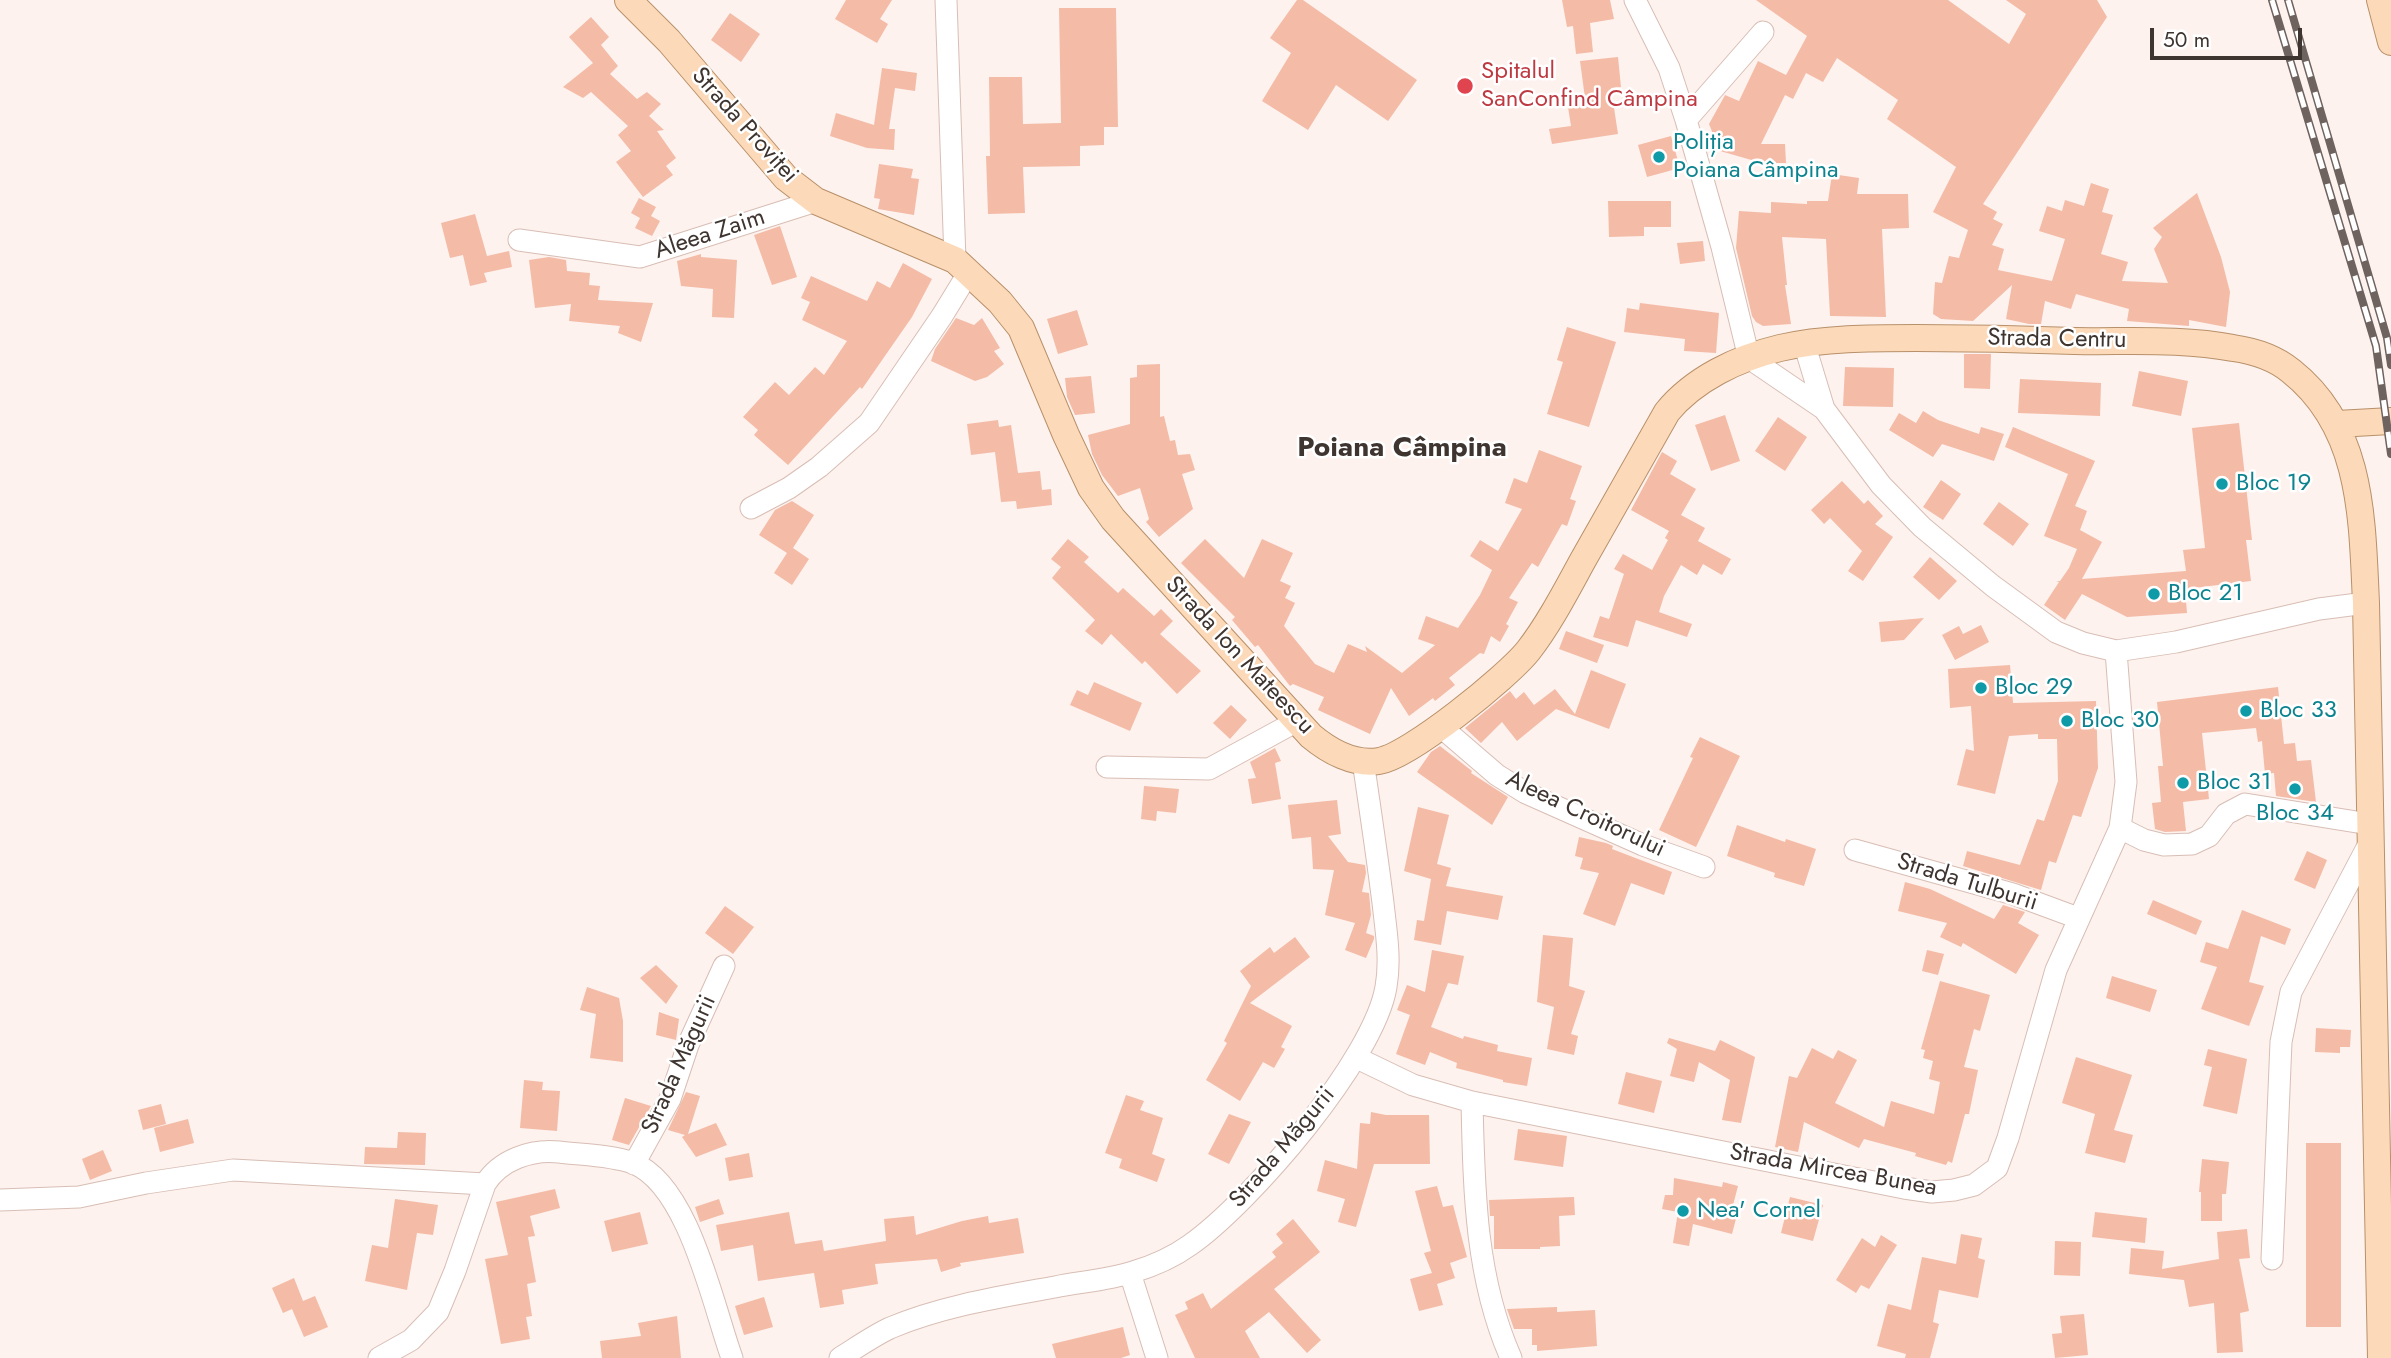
<!DOCTYPE html>
<html>
<head>
<meta charset="utf-8">
<style>
  body { margin:0 }
  #map { position:relative; width:2391px; height:1358px; overflow:hidden; background:#fdf2ee; font-family:Jost,sans-serif }
  canvas { display:block }
  .scale { position:absolute; left:2150px; top:28px; width:152px; height:32px; box-sizing:border-box; border:4px solid #3e3430; border-top:0; padding-left:9px; font-size:21px; line-height:24px; white-space:nowrap; color:#3e3430; -webkit-text-stroke:5px #fff; paint-order:stroke }
</style>
</head>
<body>
<div id="map">
<canvas width="2391" height="1358"></canvas>
<div class="scale">50 m</div>
</div>
<script>
const c = document.querySelector('canvas').getContext('2d');
c.lineJoin = 'round';
function fill(path, color) {
  c.fillStyle = color;
  c.fill(path, 'evenodd');
}
function stroke(path, color, width, dash) {
  c.strokeStyle = color;
  c.lineWidth = width;
  c.lineCap = dash ? 'butt' : 'round';
  c.setLineDash(dash || []);
  c.stroke(path);
}
function drawText(font, color, halo, rows, align = 'center') {
  c.font = font + ' Jost,sans-serif';
  c.lineWidth = 5;
  c.setLineDash([]);
  c.textBaseline = 'middle';
  c.strokeStyle = halo;
  c.fillStyle = color;
  for (const [text, x, y, turn = 0] of rows) {
    c.save();
    c.translate(x, y);
    c.rotate((+turn || 0) * Math.PI / 180);
    c.textAlign = isNaN(turn) ? turn : align;
    if (halo) c.strokeText(text, 0, 0);
    c.fillText(text, 0, 0);
    c.restore();
  }
}
const building = new Path2D(`
  M846,0H892L880,19L888,24L877,43L835,19Z
  M1297,0H1303L1417,80L1388,121L1336,85L1308,130L1262,101L1291,53L1270,38Z
  M1562,0H1610L1614,19L1590,23L1593,52L1576,54L1573,26L1567,27Z
  M1756,0H1948L2009,44L2026,14L2006,0H2097L2107,17L1983,204L1997,212L1993,219L2003,224L1992,245L2004,249L1998,270L2052,281L2065,239L2039,231L2047,206L2062,211L2065,200L2084,206L2091,183L2109,189L2102,212L2113,215L2101,254L2128,262L2122,281L2168,283L2154,249L2162,237L2153,228L2197,193L2221,257L2230,292L2226,327L2189,320V326L2127,321L2129,309L2076,294L2071,309L2045,301L2041,324H2029L2006,319L2012,285L1973,321L1941,319L1933,314L1935,282L1942,283L1949,256L1959,258L1968,230L1933,212L1956,167L1887,119L1898,100L1837,58L1823,82L1806,73L1793,99L1785,95L1761,144H1785L1786,163H1762L1720,151L1709,124L1724,97L1725,95L1739,101L1758,61L1786,75L1807,36Z
  M1059,8H1116L1118,127H1104V145L1080,146V166L1023,167L1025,213L988,214L986,156H990L989,77H1022L1023,124L1061,123Z
  M730,13L760,34L741,62L711,40Z
  M591,17L609,37L601,45L618,66L610,74L637,99L647,92L661,104L649,116L664,130L657,131L676,158L666,166L673,175L643,197L616,162L631,151L618,135L628,126L591,92L583,98L563,87L593,63L569,37Z
  M1618,57L1621,87L1611,88L1618,134L1552,144L1549,129L1571,126L1567,101L1585,98L1580,61Z
  M882,68L917,73L915,91L895,88L889,129H895L894,150L867,148L830,136L836,113L874,125Z
  M1671,136L1680,168L1647,177L1638,145Z
  M879,164L913,169L911,178L919,179L914,215L878,209L880,199L874,198Z
  M1832,174L1859,178L1857,194H1908L1909,228L1882,229L1886,317L1830,316L1826,239L1782,237L1787,285H1785L1791,324L1763,326L1756,322L1752,316L1736,248L1739,211L1771,213V202L1807,204V201H1828Z
  M639,198L656,207L651,216L660,221L652,236L635,228L640,218L631,213Z
  M1608,201H1671V227H1644V236L1609,237Z
  M475,214L487,256L509,251L512,267L484,273L487,282L470,286L463,255L450,258L441,223Z
  M780,226L797,277L772,285L754,235Z
  M1703,241L1705,261L1680,264L1677,243Z
  M701,254V257L737,260L734,318L712,317L713,289L681,286L677,261Z
  M549,257L566,260L567,271L590,273L589,285L600,286L598,300L653,303L641,342L618,333L620,326L569,321L571,304L535,308L529,260Z
  M903,263L932,279L912,317L862,389L860,387L788,465L754,435L758,430L743,417L775,382L789,395L815,367L824,375L847,341L802,320L810,302L801,298L811,276L867,301L877,281L890,288Z
  M1640,303L1719,313L1716,353L1684,351L1685,339L1624,332L1627,308L1639,310Z
  M1077,310L1088,345L1058,354L1047,319Z
  M956,318L974,325L982,318L1000,348L994,351L1004,364L987,377L975,381L931,361L935,349Z
  M1567,327L1616,342L1589,427L1547,414L1563,362L1557,360Z
  M1964,354H1991L1990,389L1964,388Z
  M1160,364V417L1164,416L1170,441L1175,440L1178,455L1190,454L1195,470L1182,474L1193,509L1159,537L1146,522L1149,519L1140,488L1118,496L1102,475L1092,454L1088,435L1130,424V378L1137,377V365Z
  M1845,367L1894,368L1893,407L1843,406Z
  M2139,371L2188,381L2181,416L2132,406Z
  M1091,376L1095,413L1075,415L1067,397L1065,378Z
  M2020,379L2101,383L2100,416L2018,413Z
  M1923,411L1938,420L1979,434L1981,427L2004,434L1994,461L1942,444L1933,457L1889,430L1899,413L1916,423Z
  M1725,415L1740,461L1711,471L1695,425Z
  M1778,417L1807,437L1785,471L1755,451Z
  M998,420L999,427L1011,425L1018,473L1040,471L1042,490L1051,489L1052,505L1017,509L1016,501L1001,502L995,452L971,455L967,424Z
  M2239,423L2252,540H2246L2251,581L2185,589L2187,613L2127,617L2082,594L2065,620L2044,605L2059,582L2056,581H2060L2069,568L2077,549L2044,536L2068,474L2005,447L2013,427L2095,461L2075,506L2087,511L2080,530L2102,542L2082,579L2186,571L2183,550L2205,548L2192,428Z
  M1539,450L1582,466L1570,499L1576,501L1567,526L1562,524L1538,567L1532,563L1509,598L1518,602L1506,624L1509,626L1500,642L1491,636L1484,654L1480,653L1449,678L1455,685L1435,701L1433,698L1409,716L1391,688L1370,734L1318,710L1324,697L1293,684L1290,686L1258,645L1255,647L1232,620L1235,617L1181,563L1205,539L1244,578L1262,539L1293,553L1280,581L1291,586L1285,598L1295,603L1284,626L1315,664L1334,673L1348,644L1367,652L1365,646L1402,673L1435,645L1418,639L1426,616L1458,628L1480,595L1492,570L1470,556L1480,540L1498,551L1522,509L1505,503L1514,478L1527,483Z
  M1662,452L1677,461L1670,474L1696,489L1681,515L1705,528L1698,541L1731,559L1722,575L1703,564L1697,575L1681,565L1664,596L1659,612L1692,624L1687,637L1636,620L1628,647L1593,637L1600,616L1609,619L1624,574L1614,569L1623,554L1652,570L1668,540L1665,538L1669,531L1631,510Z
  M1941,480L1961,494L1943,520L1923,507Z
  M1842,481L1864,504L1868,500L1883,516L1875,524L1893,537L1863,581L1848,571L1862,551L1830,518L1824,524L1811,510Z
  M792,501L814,515L793,548L809,559L792,585L774,573L787,553L759,535L775,510Z
  M1999,502L2029,524L2013,546L1983,524Z
  M1068,539L1089,557L1084,562L1118,593L1123,588L1154,616L1161,609L1173,621L1160,634L1201,671L1177,694L1145,661L1142,664L1111,634L1102,645L1085,631L1095,620L1052,578L1061,567L1051,559Z
  M1930,557L1957,581L1939,600L1913,577Z
  M1924,618L1904,640L1881,642L1879,622Z
  M1981,625L1989,642L1955,660L1942,635L1959,626L1963,634Z
  M1566,631L1604,645L1597,663L1559,649Z
  M2010,665L2013,703L2096,701L2098,768L2081,817L2073,815L2056,863L2049,861L2041,890L1963,866L1967,851L2020,865L2037,819L2044,821L2058,781L2057,739H2038V734L2009,736L1995,794L1957,785L1966,749L1974,751L1971,706L1950,708L1948,669Z
  M1591,670L1626,684L1609,729L1556,709L1517,741L1502,722L1481,743L1465,728L1510,691L1516,699L1524,692L1534,705L1555,689L1575,714Z
  M1094,682L1142,703L1130,731L1070,705L1077,690L1088,695Z
  M2278,687L2284,744L2295,743L2297,761L2311,760L2316,802L2276,796L2274,773L2265,774L2262,741L2258,742L2256,728L2202,733L2209,799L2183,802L2186,831L2165,832L2155,829L2152,803L2161,802L2158,766H2163L2157,702Z
  M1231,705L1247,720L1230,739L1213,723Z
  M1700,737L1740,756L1696,847L1659,830L1693,758L1690,757Z
  M1440,746L1472,771L1471,773L1508,797L1492,825L1417,772L1431,752Z
  M1275,748L1281,761L1275,763L1281,799L1252,804L1248,779L1256,778L1250,762Z
  M1144,786L1179,789L1176,813L1157,811L1156,821L1141,819Z
  M1337,800L1341,834L1328,836L1348,862L1365,865L1366,873L1362,892L1369,893L1371,915L1366,933L1374,936V939L1366,958L1345,950L1355,923L1325,915L1334,870L1313,869L1311,837L1292,839L1288,805Z
  M1418,807L1449,815L1437,864L1451,868L1446,886L1503,896L1498,920L1447,911L1441,945L1414,940L1417,920L1424,921L1431,879L1404,871Z
  M1737,825L1785,842L1786,839L1816,849L1804,886L1774,877L1775,873L1727,856Z
  M1579,837L1606,843L1613,846L1612,849L1672,872L1664,895L1631,883L1615,926L1583,914L1599,873L1580,869L1583,858L1575,856Z
  M2307,851L2327,860L2315,889L2294,880Z
  M1905,882L1930,889L1994,919L2003,905L2025,912L2018,923L2039,935L2016,974L1963,943L1961,947L1940,937L1947,923L1898,911Z
  M2153,900L2202,921L2196,935L2147,914Z
  M725,906L754,927L733,954L705,933Z
  M2242,910L2291,929L2285,945L2261,936L2249,982L2264,986L2249,1026L2201,1009L2217,967L2200,962L2206,942L2228,949Z
  M1543,935L1573,938L1569,986L1585,991L1571,1034L1578,1036L1574,1055L1547,1049L1554,1007L1537,1002Z
  M1295,937L1310,957L1250,1003L1292,1026L1281,1047L1285,1049L1274,1068L1263,1062L1240,1101L1206,1080L1227,1043L1224,1041L1251,986L1240,971L1270,947L1274,953Z
  M1432,950L1464,956L1458,985L1448,983L1431,1027L1463,1039L1464,1036L1498,1045L1497,1051L1532,1058L1527,1086L1503,1082V1080L1456,1068L1457,1063L1430,1052L1425,1065L1396,1054L1410,1015L1397,1010L1407,985L1425,992Z
  M1927,950L1944,954L1938,975L1922,971Z
  M656,965L678,986L666,1004L640,978Z
  M2112,976L2157,990L2150,1012L2106,998Z
  M1940,981L1990,995L1980,1031L1974,1029L1964,1067L1978,1070L1969,1114H1965L1952,1163L1948,1161L1946,1165L1915,1156L1916,1153L1864,1139L1859,1148L1804,1122L1798,1152L1775,1147L1789,1076L1797,1078L1812,1048L1833,1059L1838,1050L1857,1060L1835,1103L1884,1127L1891,1101L1934,1114L1940,1082L1929,1079L1933,1061L1923,1058L1925,1050L1921,1049Z
  M587,987L619,998L623,1021V1062L590,1058L596,1014L580,1010Z
  M659,1012L679,1019L676,1040L656,1035Z
  M2316,1028L2351,1030L2350,1047H2340V1053L2315,1052Z
  M1669,1038L1715,1051L1720,1040L1755,1057L1741,1123L1722,1120L1730,1080L1699,1062L1694,1082L1670,1076L1677,1049L1667,1043Z
  M2208,1049L2247,1059L2237,1114L2203,1106L2212,1067L2204,1065Z
  M2076,1057L2132,1075L2114,1130L2133,1135L2125,1163L2085,1153L2095,1114L2062,1103Z
  M1626,1072L1662,1081L1654,1113L1618,1104Z
  M524,1080L543,1082L542,1090L560,1091L557,1131L520,1128Z
  M686,1092L700,1096L688,1134L716,1123L727,1145L696,1157L682,1137L685,1135L668,1130Z
  M1126,1095L1144,1101L1140,1110L1163,1118L1152,1154L1165,1159L1157,1182L1119,1168L1122,1159L1105,1153Z
  M625,1098L651,1106L629,1145L612,1140Z
  M161,1104L166,1124L143,1130L138,1110Z
  M1371,1112L1386,1115H1429L1430,1164H1374L1356,1227L1338,1222L1345,1199L1317,1191L1325,1160L1357,1169L1360,1123L1370,1124Z
  M1229,1114L1251,1122L1229,1164L1208,1154Z
  M188,1119L194,1143L160,1152L154,1128Z
  M1518,1129L1567,1136L1563,1167L1514,1160Z
  M398,1132L426,1133L425,1165L364,1164L365,1147L397,1148Z
  M2306,1143H2341V1327H2306Z
  M103,1150L112,1171L90,1180L82,1159Z
  M749,1153L753,1177L729,1181L725,1158Z
  M2202,1159L2229,1162L2226,1194H2222V1221H2201V1192H2199Z
  M1674,1178L1722,1187L1723,1182L1738,1186L1732,1209L1738,1211L1732,1234L1693,1224L1689,1246L1673,1243L1678,1212L1662,1209L1665,1195H1673Z
  M1437,1186L1443,1207L1453,1205L1467,1257L1450,1263L1455,1278L1437,1284L1443,1305L1419,1311L1410,1279L1432,1273L1424,1253L1431,1251L1415,1191Z
  M555,1189L560,1208L530,1216L535,1236L528,1237L536,1282L527,1284L532,1316L526,1317L530,1339L501,1344L485,1259L508,1255L496,1202Z
  M1574,1197L1575,1215L1559,1216L1560,1246L1540,1247V1249H1494V1216H1490L1489,1200Z
  M1790,1197L1823,1205L1813,1241L1781,1233Z
  M395,1199L438,1205L433,1235L417,1233L407,1290L365,1281L372,1245L388,1248Z
  M719,1199L724,1214L700,1222L695,1207Z
  M640,1212L648,1244L612,1252L604,1221Z
  M789,1212L795,1244L822,1240L824,1251L886,1241L884,1219L914,1216L916,1235L962,1221L988,1216L989,1223L1018,1218L1024,1253L960,1263L961,1266L941,1272L937,1259L875,1264L878,1284L842,1290L844,1304L820,1308L814,1273L758,1281L753,1245L721,1251L716,1225Z
  M2095,1212L2147,1218L2145,1243L2092,1237Z
  M1293,1219L1320,1252L1274,1289L1321,1340L1307,1353L1269,1312L1245,1331L1260,1358H1195L1175,1315L1188,1309L1185,1302L1203,1293L1211,1309L1276,1257L1272,1252L1283,1243L1276,1234Z
  M2247,1229L2250,1258L2239,1259L2249,1311L2240,1313L2243,1352L2217,1353L2214,1303L2189,1307L2184,1280L2129,1274L2131,1248L2164,1251L2162,1269L2219,1259L2217,1232Z
  M1961,1234L1982,1238L1978,1258L1985,1260L1978,1298L1939,1290L1933,1322L1939,1324L1930,1358H1905L1906,1354L1877,1346L1888,1304L1911,1310L1922,1257L1956,1264Z
  M1881,1235L1897,1245L1869,1289L1861,1285L1856,1293L1836,1280L1862,1238L1875,1247Z
  M2055,1241L2081,1242L2080,1276L2054,1275Z
  M294,1278L303,1301L315,1296L328,1327L304,1337L292,1309L283,1313L272,1288Z
  M764,1297L773,1327L744,1335L735,1306Z
  M1557,1307V1312L1595,1310L1597,1346L1537,1351V1345H1532V1329H1514L1507,1309Z
  M2084,1314L2088,1355L2055,1358L2052,1334L2062,1333L2060,1316Z
  M677,1316L681,1358H602L600,1341L641,1336L638,1323Z
  M1123,1327L1130,1355L1121,1358H1056L1052,1344Z`);
const minor = new Path2D(`
  M946,0L955,260
  M1635,0L1669,68L1686,120L1722,247L1749,358L1824,409
  M1686,120L1763,32
  M519,240L640,257L816,201
  M1804,343L1824,409L1881,485L1922,527L1993,586L2056,632L2083,643L2116,651L2176,642L2319,609L2366,603
  M751,508L789,488L819,467L869,423L942,316L969,272
  M1440,726L1497,775L1526,793L1643,845L1704,867
  M1107,767L1209,769L1297,721
  M2120,828L2144,840L2164,845L2192,844L2209,836L2226,814L2245,804L2369,824
  M1855,850L2013,894L2078,918
  M1357,1058L1413,1085L1472,1102L1904,1188L1932,1192L1954,1190L1974,1185L1997,1168L2008,1138L2056,970L2120,828L2126,782L2116,651
  M1472,1102C1474,1189 1475,1277 1511,1358
  M634,1164L670,1099L688,1045L724,966
  M0,1200L79,1197L146,1183L233,1170L485,1184
  M2272,1259L2281,1042L2291,992L2370,842
  M1130,1273L1157,1358
  M379,1358L411,1340L438,1312L455,1271L485,1184C500,1160 531,1149 559,1152C583,1155 610,1155 633,1163C689,1185 713,1306 732,1358
  M840,1358C856,1348 873,1336 890,1328C942,1306 1000,1297 1055,1287C1080,1282 1108,1280 1133,1272C1153,1266 1172,1258 1190,1245C1250,1203 1374,1059 1386,987C1391,959 1386,931 1383,903C1377,855 1370,808 1363,761`);
const major = new Path2D(`
  M628,0L669,41L786,178L816,201L955,260L1000,302L1021,328L1066,435L1091,488L1113,519L1311,736C1329,751 1354,765 1379,761C1410,756 1507,677 1528,651C1549,624 1566,591 1583,560C1611,511 1639,462 1667,412C1694,379 1738,358 1780,348C1824,338 1871,338 1916,338C1969,338 2022,339 2075,341C2126,342 2182,338 2233,348C2254,351 2274,357 2291,371C2363,428 2362,519 2366,603L2381,1358
  M2380,0L2391,42
  M2337,424L2391,421`);
const rail = new Path2D(`
  M2272,0L2376,346L2391,454
  M2288,0L2387,338L2391,365`);
const markers = [
  [1465,86,9,"#e0444e"],
  [1659,157,7,"#0f9aa8"],
  [2222,484,7,"#0f9aa8"],
  [2154,594,7,"#0f9aa8"],
  [1981,688,7,"#0f9aa8"],
  [2246,711,7,"#0f9aa8"],
  [2067,721,7,"#0f9aa8"],
  [2183,783,7,"#0f9aa8"],
  [2295,789,7,"#0f9aa8"],
  [1683,1211,7,"#0f9aa8"]
];
const healthNames = [
  ["Spitalul",1481,72],
  ["SanConfind Câmpina",1481,100]
];
const streetNames = [
  ["Strada Proviței",744,126,48],
  ["Aleea Zaim",710,235,-18],
  ["Strada Centru",2057,340,1],
  ["Strada Ion Mateescu",1239,656,47],
  ["Aleea Croitorului",1585,815,25],
  ["Strada Tulburii",1967,883,17],
  ["Strada Măgurii",680,1065,-66],
  ["Strada Măgurii",1283,1148,-50],
  ["Strada Mircea Bunea",1833,1171,10]
];
const cultureNames = [
  ["Poliția",1673,143],
  ["Poiana Câmpina",1673,171],
  ["Bloc 19",2236,484],
  ["Bloc 21",2168,594],
  ["Bloc 29",1995,688],
  ["Bloc 33",2260,711],
  ["Bloc 30",2081,721],
  ["Bloc 31",2197,783],
  ["Bloc 34",2295,814,"center"],
  ["Nea' Cornel",1697,1211]
];
const quarterNames = [
  ["Poiana Câmpina",1402,449]
];
fill(building, '#f4bba7');
stroke(minor, '#d8beb5', 23);
stroke(major, '#b8906a', 28);
stroke(minor, '#fff', 21);
stroke(major, '#fcdab9', 26);
stroke(rail, '#6e635f', 8);
stroke(rail, '#fff', 5, [16]);
for (const [x, y, r, color] of markers) {
  const dot = new Path2D();
  dot.arc(x, y, r, 0, 2 * Math.PI);
  c.fillStyle = color;
  c.fill(dot);
  stroke(dot, '#fff', 2.5);
}
drawText('24px', '#be3a42', '#fff', healthNames, 'left');
drawText('24px', '#3e3430', '#fff', streetNames);
drawText('24px', '#0d838f', '#fff', cultureNames, 'left');
drawText('bold 28px', '#3e3430', '#fff', quarterNames);
</script>
</body>
</html>
